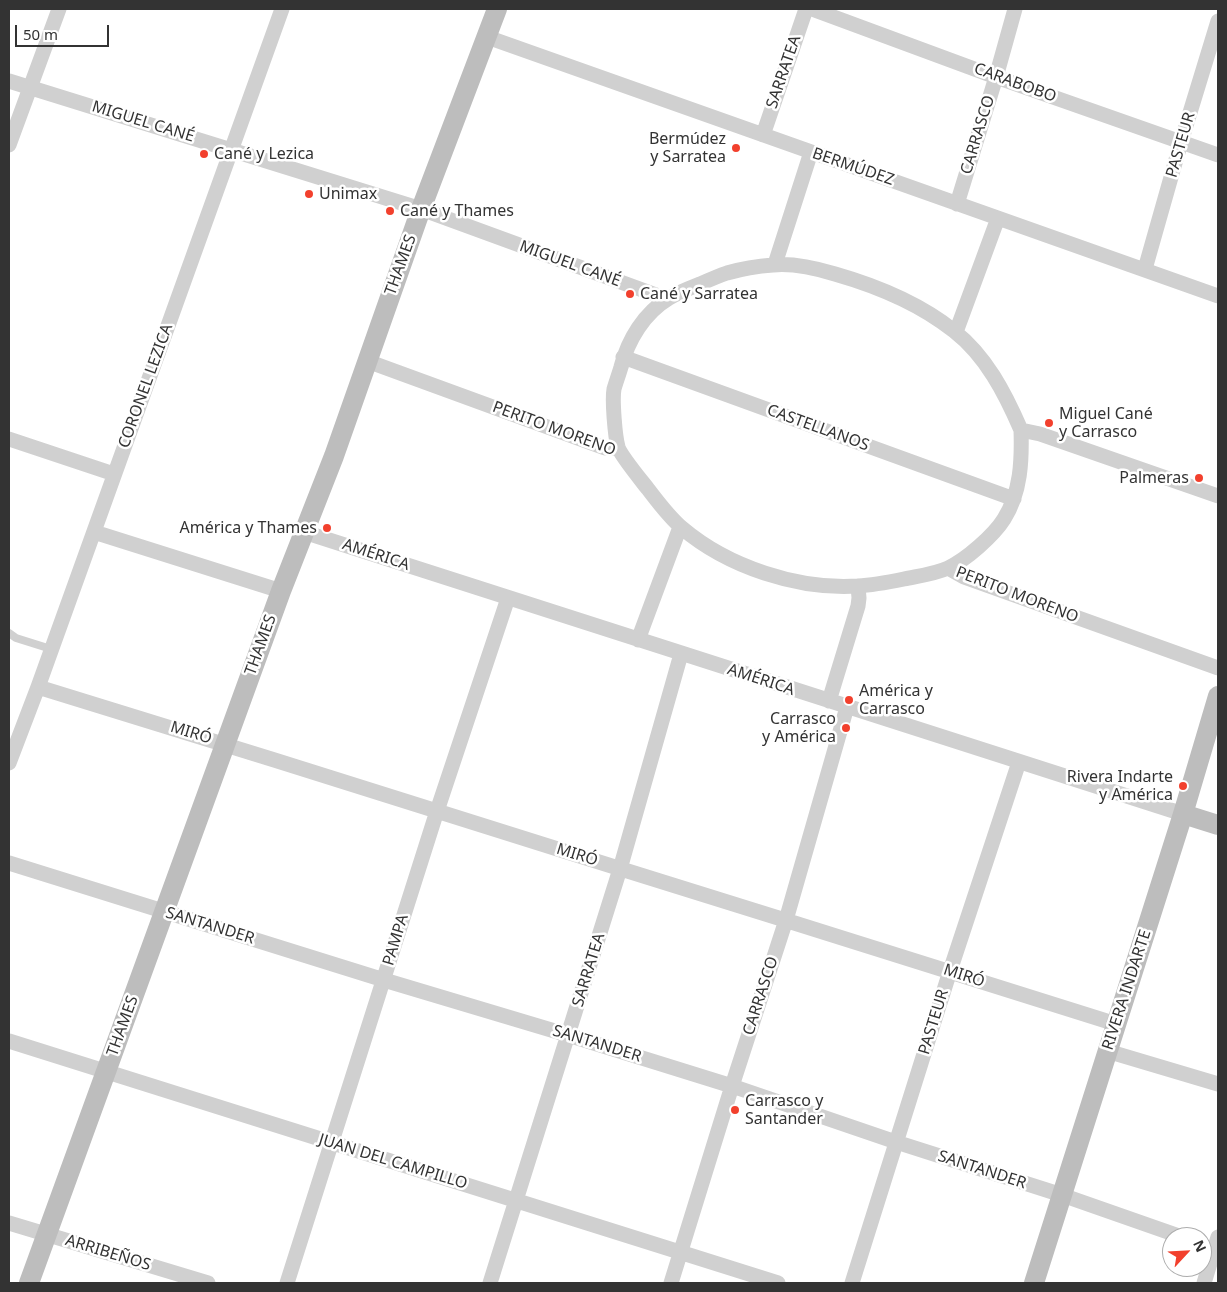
<!DOCTYPE html>
<html>
<head>
<meta charset="utf-8">
<style>
  body { margin:0 }
  #map { position:relative; width:1227px; height:1292px; overflow:hidden; background:#fff; font-family:"Noto Sans",sans-serif }
  canvas { display:block }
  .frame { position:absolute; inset:0; border:10px solid #333; pointer-events:none }
  .north { position:absolute; left:1162px; top:1227px; width:50px; height:50px; box-sizing:border-box; background:#fff; border:1px solid #adadad; border-radius:50%; rotate:65deg; font-size:14px; font-weight:700; line-height:20px; text-align:center; color:#333 }
  .north::after { content:''; display:block; margin:auto; width:18px; height:22px; background:#f2402d; clip-path:polygon(50% 0,100% 100%,50% 72%,0 100%) }
  .scale { position:absolute; left:15px; top:25px; width:94px; height:22px; box-sizing:border-box; border:2px solid #333; border-top:0; padding-left:6px; font-size:15px; line-height:18px; white-space:nowrap; color:#333; -webkit-text-stroke:4px #fff; paint-order:stroke }
</style>
</head>
<body>
<div id="map">
<canvas width="1227" height="1292"></canvas>
<div class="frame"></div>
<div class="north">N</div>
<div class="scale">50 m</div>
</div>
<script>
const c = document.querySelector('canvas').getContext('2d');
c.lineJoin = 'round';
function stroke(path, color, width, dash) {
  c.strokeStyle = color;
  c.lineWidth = width;
  c.lineCap = dash ? 'butt' : 'round';
  c.setLineDash(dash || []);
  c.stroke(path);
}
function drawText(font, color, halo, rows, align = 'center') {
  c.font = font + ' "Noto Sans",sans-serif';
  c.lineWidth = 5;
  c.setLineDash([]);
  c.textBaseline = 'middle';
  c.strokeStyle = halo;
  c.fillStyle = color;
  for (const [text, x, y, turn = 0] of rows) {
    c.save();
    c.translate(x, y);
    c.rotate((+turn || 0) * Math.PI / 180);
    c.textAlign = isNaN(turn) ? turn : align;
    if (halo) c.strokeText(text, 0, 0);
    c.fillText(text, 0, 0);
    c.restore();
  }
}
const lane = new Path2D(`
  M9,633L16,638L51,649`);
const street = new Path2D(`
  M812,9L996,77L1218,155
  M487,37L1218,296
  M9,81L421,209L667,299
  M763,135L806,9
  M9,145L59,9
  M957,204L996,77L1015,9
  M775,264L811,152
  M1145,269L1181,142L1218,21
  M956,332L998,218
  M623,357L1014,499
  M367,361L605,448H618
  M1021,430C1022,460 1021,492 1004,519C994,535 966,560 948,568C935,574 918,576 904,579C889,582 874,585 858,586C798,590 728,567 682,528C669,517 658,502 648,489C641,480 621,456 618,447C615,436 612,400 614,389C616,382 619,374 621,367C628,340 644,313 669,298C679,292 690,288 700,284C709,280 718,276 727,273C741,269 759,266 773,265C793,263 815,268 835,274C877,286 919,303 954,331C986,356 1005,393 1021,430L1040,434L1218,496
  M9,439L114,474
  M94,532L281,591
  M304,532L1183,814
  M948,568L964,577L1218,668
  M638,640L680,527
  M38,687C232,746 424,807 618,868C784,920 950,971 1116,1024
  M829,701L858,606L859,598L858,586
  M9,763L38,687L282,9
  M9,863L384,980L568,1035L732,1086L896,1142L1062,1195L1182,1237
  M9,1041L778,1283
  M1107,1051L1218,1084
  M9,1223L208,1283
  M287,1283L437,811L508,598
  M490,1283L620,869L681,654
  M671,1283L732,1086L786,920L847,707
  M852,1283L950,971L1019,762
  M1204,1283L1218,1237`);
const secondary = new Path2D(`
  M1183,814L1218,825
  M29,1283L281,591L334,456L421,209L497,9
  M1034,1283L1183,814L1218,696`);
const markers = [
  [736,148,5,"#f2402d"],
  [204,154,5,"#f2402d"],
  [309,194,5,"#f2402d"],
  [390,211,5,"#f2402d"],
  [630,294,5,"#f2402d"],
  [1049,423,5,"#f2402d"],
  [1199,478,5,"#f2402d"],
  [327,528,5,"#f2402d"],
  [849,700,5,"#f2402d"],
  [846,728,5,"#f2402d"],
  [1183,786,5,"#f2402d"],
  [735,1110,5,"#f2402d"]
];
const streetNames = [
  ["SARRATEA",784,72,-71],
  ["CARABOBO",1015,83,20],
  ["MIGUEL CANÉ",143,122,17],
  ["CARRASCO",978,135,-73],
  ["PASTEUR",1181,145,-74],
  ["BERMÚDEZ",853,167,19],
  ["MIGUEL CANÉ",570,264,20],
  ["THAMES",401,265,-70],
  ["CORONEL LEZICA",146,386,-70],
  ["CASTELLANOS",818,428,20],
  ["PERITO MORENO",554,429,20],
  ["AMÉRICA",376,555,18],
  ["PERITO MORENO",1017,595,21],
  ["THAMES",261,645,-70],
  ["AMÉRICA",761,680,18],
  ["MIRÓ",191,733,17],
  ["MIRÓ",577,855,17],
  ["SANTANDER",210,926,17],
  ["PAMPA",396,940,-73],
  ["SARRATEA",589,970,-73],
  ["MIRÓ",964,976,18],
  ["RIVERA INDARTE",1127,990,-72],
  ["CARRASCO",761,996,-72],
  ["PASTEUR",934,1022,-73],
  ["THAMES",123,1026,-70],
  ["SANTANDER",597,1044,17],
  ["JUAN DEL CAMPILLO",393,1162,17],
  ["SANTANDER",982,1170,18],
  ["ARRIBEÑOS",108,1253,17]
];
const poiNames = [
  ["Bermúdez",726,139,"right"],
  ["y Sarratea",726,157,"right"],
  ["Cané y Lezica",214,154],
  ["Unimax",319,194],
  ["Cané y Thames",400,211],
  ["Cané y Sarratea",640,294],
  ["Miguel Cané",1059,414],
  ["y Carrasco",1059,432],
  ["Palmeras",1189,478,"right"],
  ["América y Thames",317,528,"right"],
  ["América y",859,691],
  ["Carrasco",859,709],
  ["Carrasco",836,719,"right"],
  ["y América",836,737,"right"],
  ["Rivera Indarte",1173,777,"right"],
  ["y América",1173,795,"right"],
  ["Carrasco y",745,1101],
  ["Santander",745,1119]
];
stroke(lane, '#d0d0d0', 8);
stroke(street, '#d0d0d0', 15);
stroke(secondary, '#bdbdbd', 20);
for (const [x, y, r, color] of markers) {
  const dot = new Path2D();
  dot.arc(x, y, r, 0, 2 * Math.PI);
  c.fillStyle = color;
  c.fill(dot);
  stroke(dot, '#fff', 2);
}
drawText('16px', '#333', '#fff', streetNames);
drawText('16px', '#333', '#fff', poiNames, 'left');
</script>
</body>
</html>
